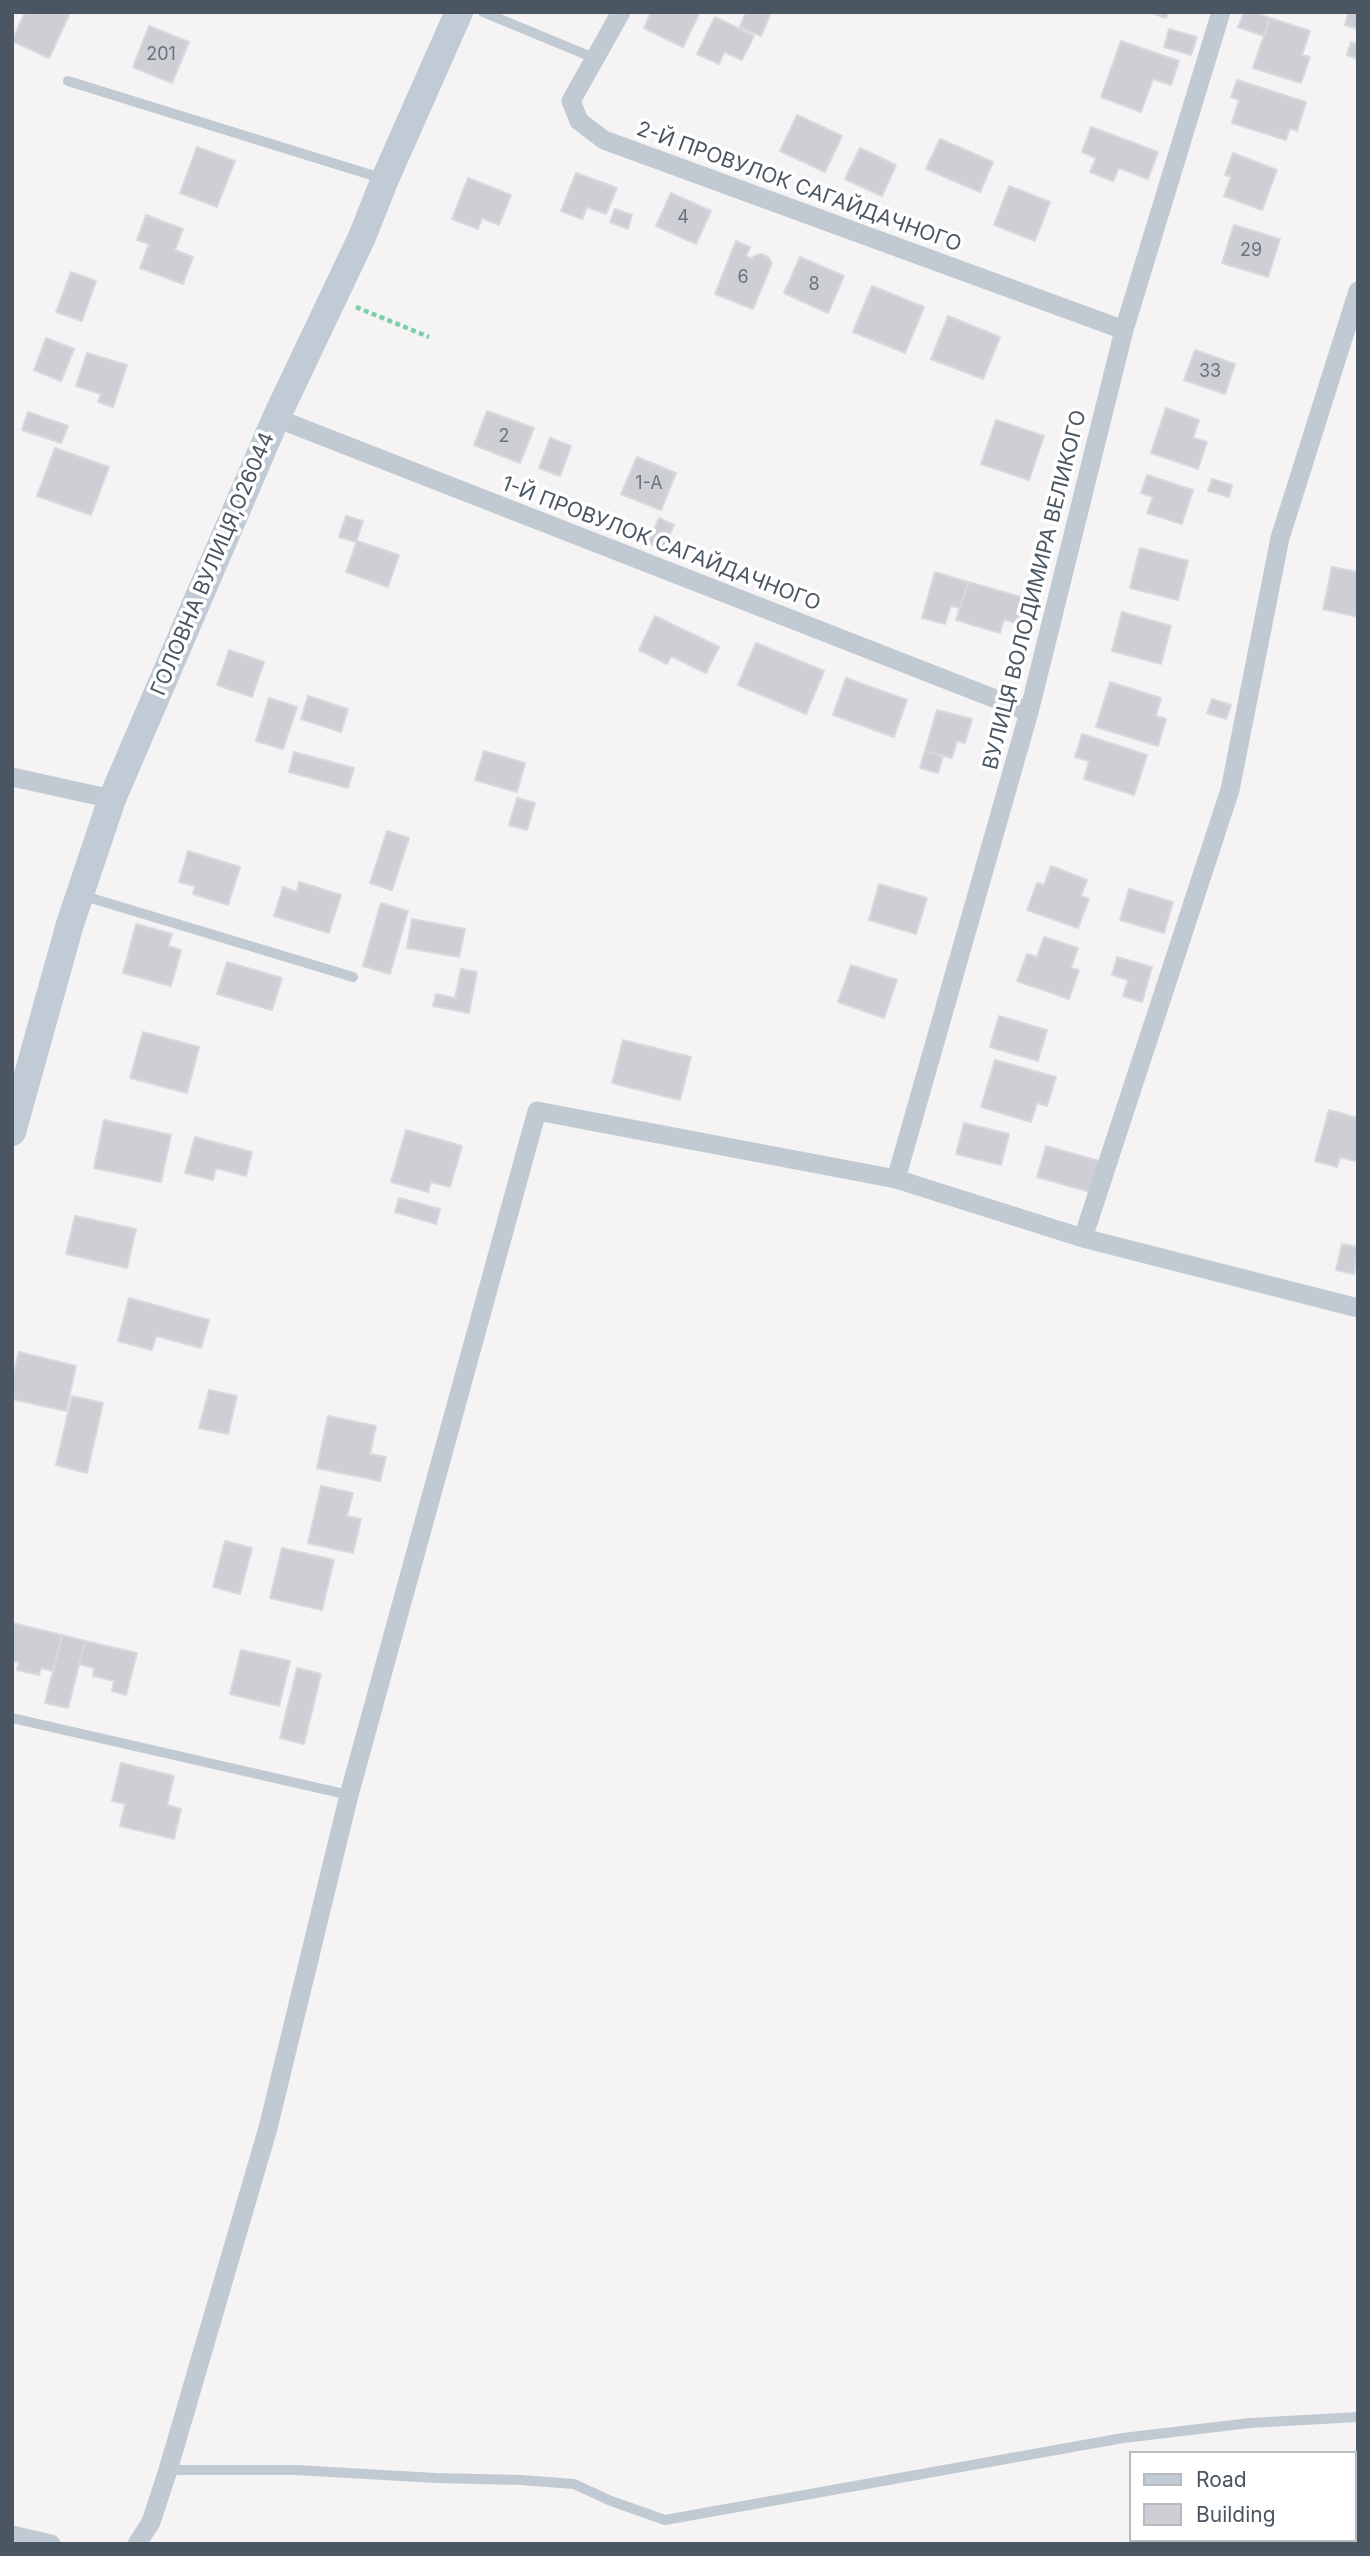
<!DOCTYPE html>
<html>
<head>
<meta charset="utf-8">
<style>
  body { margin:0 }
  #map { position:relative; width:1370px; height:2556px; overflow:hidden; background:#f5f3f3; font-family:Inter,sans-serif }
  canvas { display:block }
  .frame { position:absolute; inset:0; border:14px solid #4a5661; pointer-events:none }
  .legend { position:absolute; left:1129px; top:2451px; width:228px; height:91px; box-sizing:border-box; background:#fff; border:2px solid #b7bbc0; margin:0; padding:9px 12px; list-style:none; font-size:21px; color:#4a5661 }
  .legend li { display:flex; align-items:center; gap:14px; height:35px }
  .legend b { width:35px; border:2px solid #b7bbc0 }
</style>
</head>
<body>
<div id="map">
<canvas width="1370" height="2556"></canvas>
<div class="frame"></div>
<ul class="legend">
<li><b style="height:9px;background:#c1cbd6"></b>Road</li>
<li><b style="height:19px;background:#cdcfd5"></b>Building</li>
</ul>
</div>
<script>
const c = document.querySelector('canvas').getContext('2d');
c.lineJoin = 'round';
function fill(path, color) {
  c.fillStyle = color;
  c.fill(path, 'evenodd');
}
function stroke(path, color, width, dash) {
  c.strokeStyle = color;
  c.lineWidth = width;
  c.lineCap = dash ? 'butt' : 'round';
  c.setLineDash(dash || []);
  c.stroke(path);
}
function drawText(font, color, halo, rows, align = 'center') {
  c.font = font + ' Inter,sans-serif';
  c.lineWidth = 7;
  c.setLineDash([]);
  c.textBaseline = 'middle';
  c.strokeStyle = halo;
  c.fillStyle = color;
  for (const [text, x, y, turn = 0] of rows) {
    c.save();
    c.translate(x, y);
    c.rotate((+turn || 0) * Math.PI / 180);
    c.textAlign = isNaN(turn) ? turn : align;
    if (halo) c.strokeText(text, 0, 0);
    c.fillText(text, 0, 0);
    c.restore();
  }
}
const building = new Path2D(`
  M25,12L70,13L49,58L12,41Z
  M651,12H700L683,47L644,28Z
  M746,12H771L761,36L740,27Z
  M1149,12H1168L1166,18Z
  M1244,12H1253L1270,18L1264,36L1238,27Z
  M1345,12H1358V29L1345,25L1348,13Z
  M715,17L754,36L742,60L724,52L719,64L697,54Z
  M1270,18L1310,31L1302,55L1310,57L1301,83L1253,68Z
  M149,26L189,42L172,83L133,67Z
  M1169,29L1197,37L1191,55L1164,47Z
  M1121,41L1179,61L1171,85L1153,79L1141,112L1101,97Z
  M1351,42L1358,44V59L1347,55Z
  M1237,80L1306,102L1297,131L1290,128L1286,140L1232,123L1239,100L1231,97Z
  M797,115L842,136L825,172L780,151Z
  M1091,127L1158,152L1148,179L1119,168L1113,181L1090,172L1096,158L1082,152Z
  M940,139L993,162L980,192L926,169Z
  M197,147L235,161L217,207L180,193Z
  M860,148L896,165L882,196L845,179Z
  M1233,153L1277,170L1262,210L1224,196L1231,177L1225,175Z
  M576,173L617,188L606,214L587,207L582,219L561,211Z
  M468,178L511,195L499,225L482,218L478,229L452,219Z
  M1009,186L1050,202L1035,241L994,225Z
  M671,193L711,211L696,244L656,226Z
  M615,209L632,215L628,229L610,222Z
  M146,215L183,229L175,250L193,257L183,284L140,268L149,244L137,240Z
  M1234,225L1280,239L1268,277L1222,263Z
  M736,241L750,247L746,256L753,259L754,256L761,254L768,257L772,263L753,309L715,294Z
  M800,257L844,276L828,313L784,293Z
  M71,272L96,281L82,321L56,312Z
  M872,286L924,307L905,353L853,332Z
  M948,316L1000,337L983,379L931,359Z
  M46,338L74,349L61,381L34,370Z
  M1195,350L1235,364L1225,394L1184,380Z
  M87,353L127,365L113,407L98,402L101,394L76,386Z
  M1166,408L1199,420L1193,438L1207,442L1198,469L1151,453Z
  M487,411L534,428L520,463L474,445Z
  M28,412L68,426L61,443L22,430Z
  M996,420L1044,436L1029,480L981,464Z
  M550,438L571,446L560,476L539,468Z
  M55,448L109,467L91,515L37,496Z
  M637,457L676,473L661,510L621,494Z
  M1147,475L1193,490L1182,524L1147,513L1153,497L1141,493Z
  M1212,479L1232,485L1229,497L1208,491Z
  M346,516L363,521L356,542L339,537Z
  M659,518L674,525L663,549L648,543Z
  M357,541L399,555L388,587L346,572Z
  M1140,548L1188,561L1178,600L1130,588Z
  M1332,567L1358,572V617L1323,609Z
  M935,572L968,582L960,608L951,606L945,624L922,618Z
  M968,582L1025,598L1017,624L1004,619L1000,633L956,620Z
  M1122,612L1171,626L1161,664L1112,651Z
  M655,616L719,647L706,673L671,656L667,664L639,650Z
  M756,643L824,671L806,714L738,685Z
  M229,650L264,662L252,697L217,685Z
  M846,678L907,700L894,737L833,715Z
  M1110,682L1161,698L1156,716L1166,719L1158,746L1096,727Z
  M308,696L348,709L341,732L301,719Z
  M269,698L297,707L283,749L256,741Z
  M1212,699L1231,705L1226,719L1207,713Z
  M937,710L972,719L965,743L957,741L952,758L925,751Z
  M1082,734L1147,755L1134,795L1084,779L1089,761L1075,757Z
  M484,751L525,763L517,792L475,780Z
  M925,751L943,756L938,773L920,768Z
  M294,752L354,768L348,788L289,772Z
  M517,798L535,803L527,830L509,825Z
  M387,831L409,838L392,890L370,883Z
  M188,851L240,867L228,905L193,894L195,886L179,882Z
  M1051,866L1087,880L1081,896L1089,899L1078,928L1027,910L1037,883L1044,885Z
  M299,882L341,895L329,933L274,916L283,887L297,892Z
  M879,884L927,898L916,934L869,920Z
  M1129,889L1173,902L1164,933L1120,920Z
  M381,903L408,911L390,974L363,966Z
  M412,919L465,929L459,957L407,948Z
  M136,924L172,934L168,946L181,950L171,986L123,973Z
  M1044,937L1078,948L1071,968L1079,970L1069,999L1017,981L1027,954L1037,957Z
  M1117,957L1152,967L1142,1002L1123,996L1128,980L1112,975Z
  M227,962L282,978L272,1010L217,994Z
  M851,965L897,980L884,1018L838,1002Z
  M461,969L477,972L469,1013L433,1006L436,994L455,998Z
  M999,1016L1047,1030L1038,1061L990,1047Z
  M143,1032L199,1047L187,1093L130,1078Z
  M623,1040L691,1057L680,1100L612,1083Z
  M995,1060L1056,1077L1047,1106L1037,1103L1031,1122L981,1107Z
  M1329,1110L1358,1118V1162L1340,1157L1337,1167L1315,1161Z
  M104,1120L171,1135L161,1182L94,1168Z
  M964,1123L1009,1134L1001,1165L956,1154Z
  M406,1130L462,1146L450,1187L431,1182L428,1192L391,1182Z
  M195,1137L252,1152L246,1176L216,1168L213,1180L185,1173Z
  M1046,1146L1099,1161L1090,1192L1037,1177Z
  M399,1198L440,1209L436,1224L395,1212Z
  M75,1216L136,1229L127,1268L66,1254Z
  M1342,1244L1358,1247L1354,1274L1336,1270Z
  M129,1298L209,1320L201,1348L156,1336L152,1350L118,1341Z
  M19,1352L76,1366L66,1411L12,1399V1380Z
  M209,1390L237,1396L228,1434L199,1428Z
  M72,1396L103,1403L87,1473L56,1465Z
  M328,1416L376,1426L370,1454L386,1457L380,1481L317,1468Z
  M321,1486L353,1493L347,1516L361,1519L353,1553L308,1543Z
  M225,1541L252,1548L240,1594L213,1587Z
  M282,1548L334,1560L322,1610L270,1598Z
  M12,1623L62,1635L53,1671L41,1668L39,1675L17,1670L19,1662L12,1661Z
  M62,1635L85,1641L68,1708L45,1703Z
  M85,1641L137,1653L126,1695L112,1691L114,1681L93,1676L94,1668L79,1664Z
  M241,1650L290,1661L279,1706L230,1694Z
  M297,1668L321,1674L304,1744L280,1738Z
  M121,1763L174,1776L167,1805L181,1809L174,1839L120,1826L125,1804L112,1801Z`);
const path = new Path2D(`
  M356,307L429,337`);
const service = new Path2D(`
  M483,12L594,58
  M68,81L381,178
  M81,895L353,977
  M12,1718L349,1795
  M168,2470H295L436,2478L521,2480L574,2484L611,2501L665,2520L1123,2438L1250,2423L1358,2417`);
const minor = new Path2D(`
  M621,12L571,101L579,121L604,140L1124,330
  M276,418L1029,712
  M12,777L112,799
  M896,1179L1029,712L1124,330L1221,12
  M1083,1238L1230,790L1280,538L1358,291
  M12,2535L51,2544
  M137,2544L151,2522L168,2470L268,2128L349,1795L537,1111L896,1179L1083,1238L1358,1308`);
const secondary = new Path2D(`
  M12,1132L70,924L112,799L276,418L362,237L385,179L459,12`);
const numberNames = [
  ["201",161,55],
  ["4",683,218],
  ["29",1251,251],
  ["6",743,278],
  ["8",814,285],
  ["33",1210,372],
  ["2",504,437],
  ["1-А",649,484]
];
const streetNames = [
  ["2-Й ПРОВУЛОК САГАЙДАЧНОГО",799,187,20],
  ["1-Й ПРОВУЛОК САГАЙДАЧНОГО",661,544,21],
  ["ГОЛОВНА ВУЛИЦЯ,О26044",213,564,-67],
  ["ВУЛИЦЯ ВОЛОДИМИРА ВЕЛИКОГО",1035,590,-76]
];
fill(building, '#cdcfd5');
stroke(building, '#d7d9de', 2);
stroke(path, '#7ad0a6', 4.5, [5, 3.5]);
stroke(service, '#c1cad2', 10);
stroke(minor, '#c1cad2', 19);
stroke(secondary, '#c1cbd6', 28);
drawText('18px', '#6b747e', null, numberNames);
drawText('21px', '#4a5661', '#fff', streetNames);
</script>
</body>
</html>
